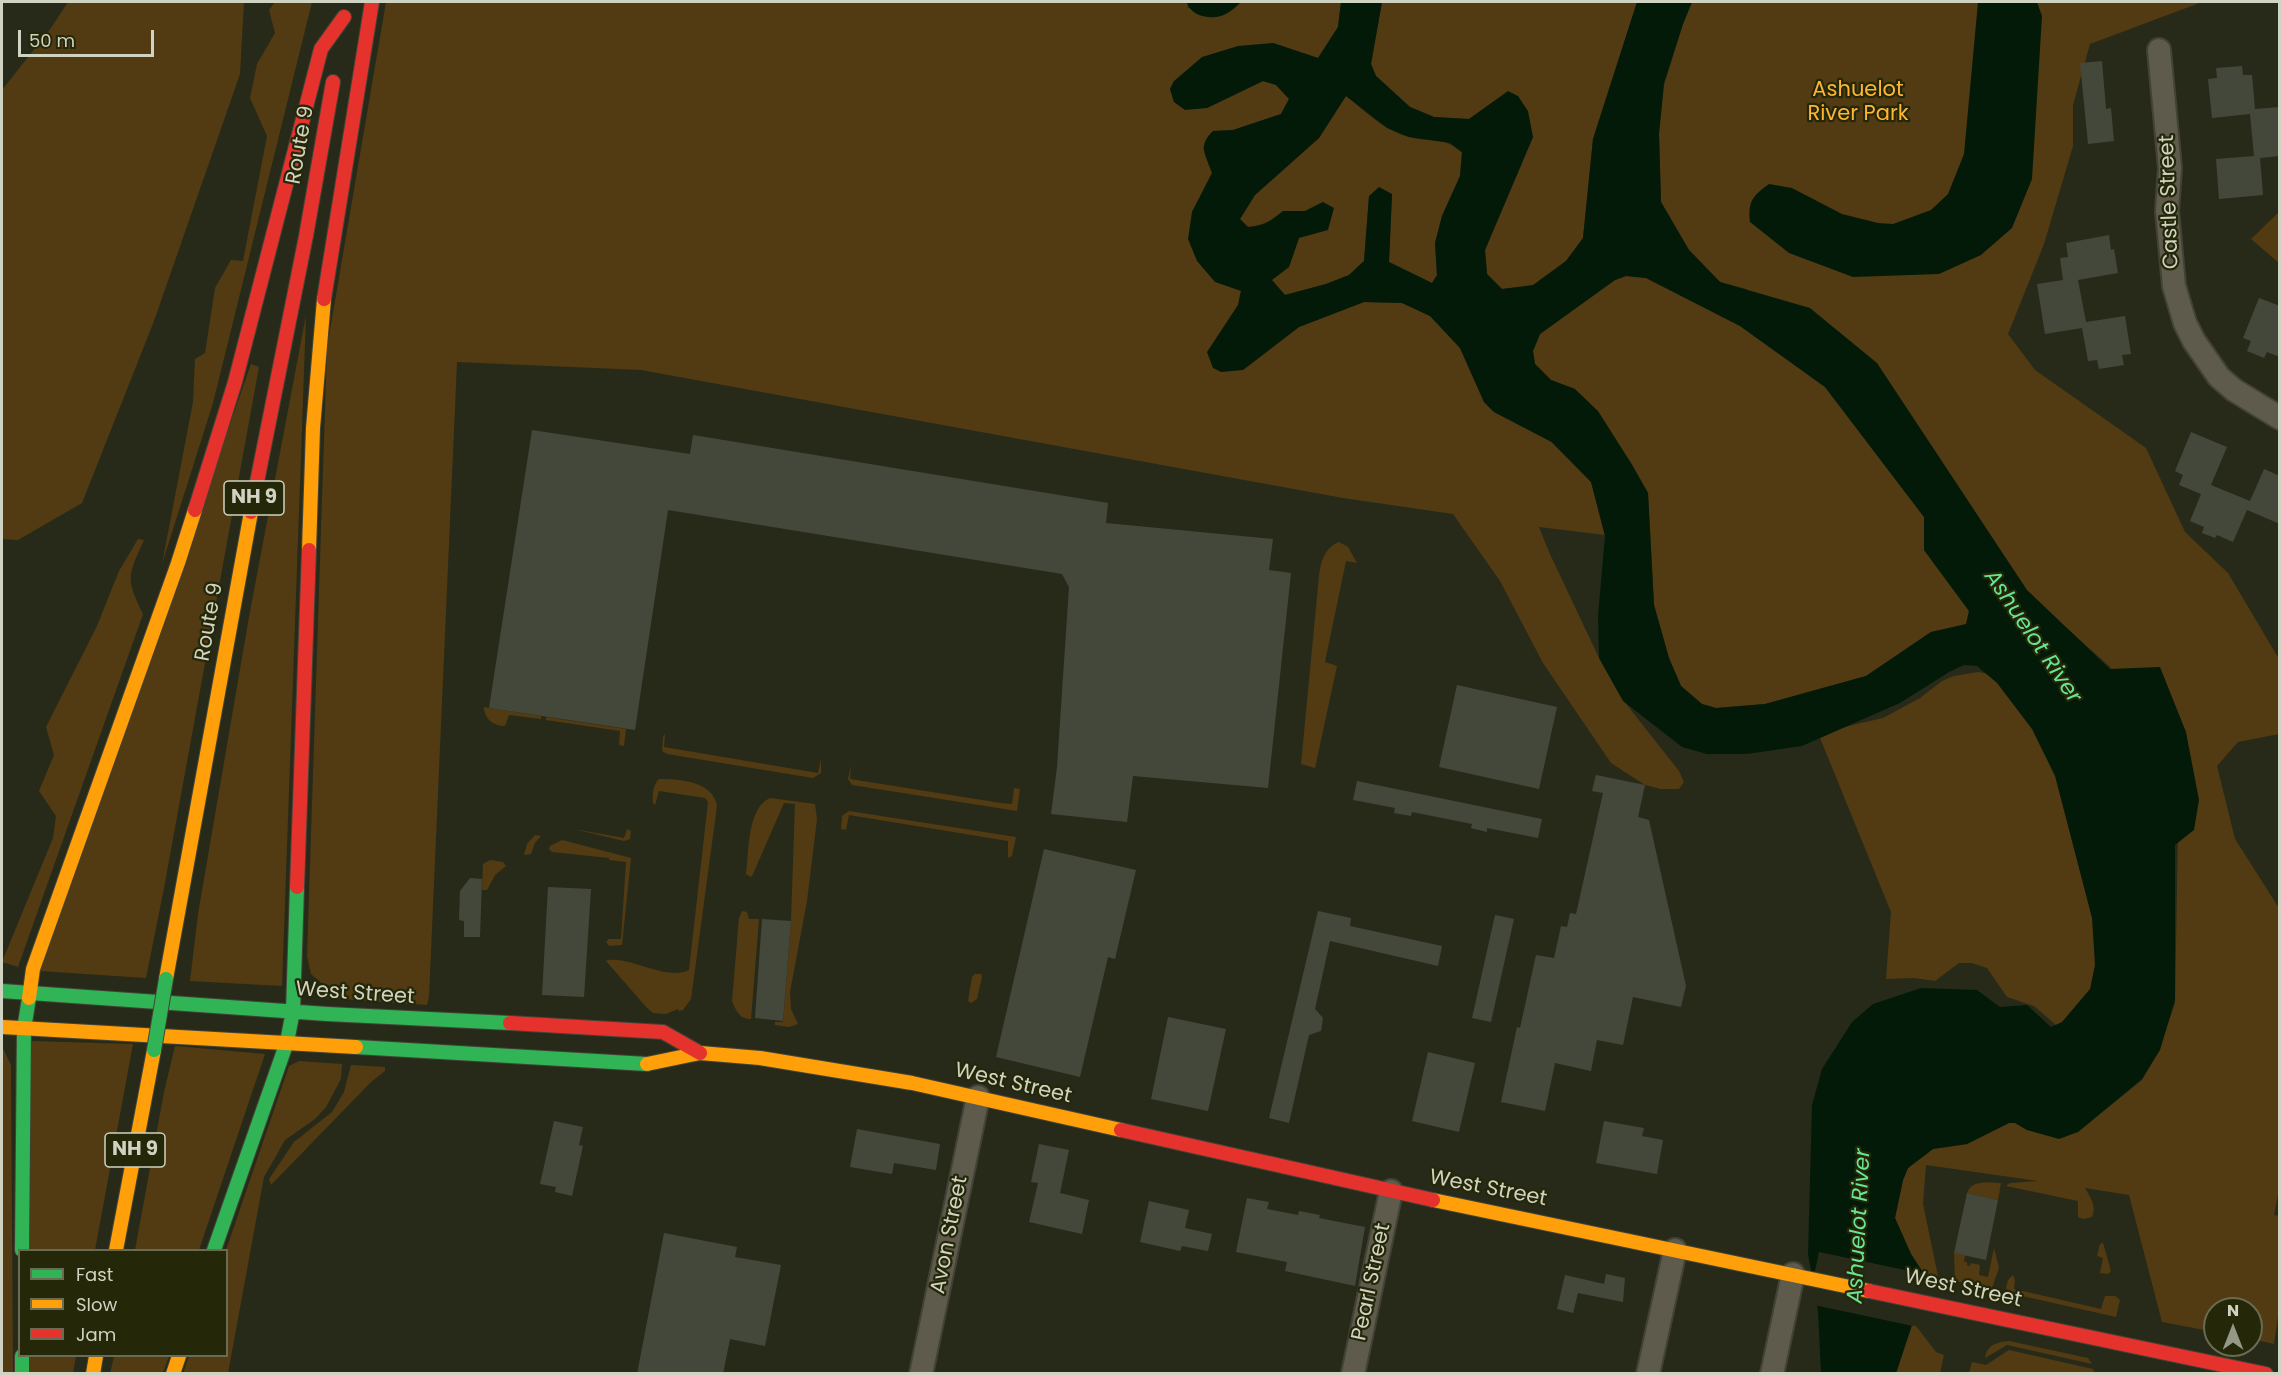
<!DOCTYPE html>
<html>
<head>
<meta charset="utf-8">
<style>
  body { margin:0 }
  #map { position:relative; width:2281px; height:1375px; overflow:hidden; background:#282a19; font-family:Poppins,sans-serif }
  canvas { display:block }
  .frame { position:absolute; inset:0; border:3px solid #d0d3c1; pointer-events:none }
  .legend { position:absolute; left:18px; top:1249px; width:210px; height:108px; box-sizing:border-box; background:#242708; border:2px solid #696c52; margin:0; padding:8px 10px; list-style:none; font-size:18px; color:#d0d3c1 }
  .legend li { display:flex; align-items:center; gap:12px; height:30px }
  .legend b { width:30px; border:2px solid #696c52 }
  .north { position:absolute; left:2203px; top:1297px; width:60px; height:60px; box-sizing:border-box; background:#242708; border:2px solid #696c52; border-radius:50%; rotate:0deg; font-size:16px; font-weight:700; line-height:24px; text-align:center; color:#d0d3c1 }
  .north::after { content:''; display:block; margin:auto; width:21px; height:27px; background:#959886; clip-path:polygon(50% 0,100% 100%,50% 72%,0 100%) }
  .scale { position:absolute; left:18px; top:30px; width:136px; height:27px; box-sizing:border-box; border:3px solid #d0d3c1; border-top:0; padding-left:8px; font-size:18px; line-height:21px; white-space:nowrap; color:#d0d3c1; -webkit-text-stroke:4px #242708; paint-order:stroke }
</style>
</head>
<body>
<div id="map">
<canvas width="2281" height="1375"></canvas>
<div class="frame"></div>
<ul class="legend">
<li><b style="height:8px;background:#30b455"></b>Fast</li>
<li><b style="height:8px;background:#ff9f0a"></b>Slow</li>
<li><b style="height:8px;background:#e5322d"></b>Jam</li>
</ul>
<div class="north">N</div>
<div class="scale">50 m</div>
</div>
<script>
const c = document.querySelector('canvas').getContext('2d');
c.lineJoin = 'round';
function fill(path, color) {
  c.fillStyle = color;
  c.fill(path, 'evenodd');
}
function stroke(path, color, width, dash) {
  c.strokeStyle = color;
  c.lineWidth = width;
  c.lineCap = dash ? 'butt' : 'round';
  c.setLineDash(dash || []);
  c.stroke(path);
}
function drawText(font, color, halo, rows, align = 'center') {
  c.font = font + ' Poppins,sans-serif';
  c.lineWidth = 4.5;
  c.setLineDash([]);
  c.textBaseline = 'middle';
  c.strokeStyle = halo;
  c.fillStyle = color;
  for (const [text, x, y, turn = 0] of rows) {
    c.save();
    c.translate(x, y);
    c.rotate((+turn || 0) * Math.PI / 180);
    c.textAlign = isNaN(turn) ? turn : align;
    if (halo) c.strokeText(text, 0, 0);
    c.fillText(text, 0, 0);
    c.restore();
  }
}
const green = new Path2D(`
  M68,2H244L240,74L154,321L82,503L18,540L2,539V90L51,28Z
  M275,2H312L213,403L162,564L193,402L195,359L205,353L215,288L231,260L243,261L267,136L250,98L257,64L275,33L269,10Z
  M386,2H1187L1188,8L1233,9L1241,2H1341L1338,27L1318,58L1273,43L1174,81L1170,89L1174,102L1207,108L1263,81L1276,85L1289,99L1281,114L1233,130L1213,131L1203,148L1212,173L1192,212L1241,291L1238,305L1207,353L1243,370L1299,327L1364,302L1402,303L1430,316L1460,348L1484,402L1494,412L1551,442L1591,482L1605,535L1539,527L1549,552L1599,658L1623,700L1679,771L1684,782L1679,789H1661L1645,785L1611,763L1543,663L1500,581L1453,514L1343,498L641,370L457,362L429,996L427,1005L327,998L324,985L311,974L307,956L327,348Z
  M1382,2H1637L1593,139L1583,238L1566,261L1533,286L1502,289L1487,274L1485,250L1533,137L1508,92L1469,119L1434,117L1410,107L1376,76L1371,64Z
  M1692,2H2202L2090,44L2073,105V146L2044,244L2008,334L2035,370L2146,448L2185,532L2228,573L2279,659V734L2238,742L2217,766L2235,839L2279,908L2280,1184L2274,1215L2279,1216L2280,1302L2274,1344L2251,1339V1309H2215V1332L2162,1322L2129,1195L2085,1188C2090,1197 2097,1206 2092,1217L2084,1219L2078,1217V1201L2006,1186L2010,1183L2038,1181L1926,1165L1923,1204L1938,1276L1924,1274L1911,1254L1895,1218L1903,1180L1908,1168L1933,1149L1967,1144L2009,1123H2015L2027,1130L2078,1132L2142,1080L2159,1050L2175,1003L2178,832L2155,720L2109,666L2023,589L1746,289L1720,282L1689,250L1661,202L1659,134L1664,85L1683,24Z
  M1346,96C1365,111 1385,131 1409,137C1432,143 1442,135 1462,153L1460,176L1442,216L1435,243L1437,276L1432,283L1389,262L1392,194L1369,196L1364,261L1349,275L1326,284L1285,295L1271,280L1289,267L1299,238L1323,202L1305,211H1283C1271,221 1264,225 1248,227L1240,219L1255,195L1319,138Z
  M2279,212V263L2251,239Z
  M1626,276L1646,278L1740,326L1825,387L1924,517V550L1969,611L1966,625L1931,632L1866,676L1765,704L1716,708L1702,704L1681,686L1669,658L1654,605L1648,493L1631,463L1575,389L1551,380L1535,364L1533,351L1540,334L1615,280Z
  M306,315L282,986L190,981L198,914L249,617Z
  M251,364L259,367L164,888L146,978L40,971Z
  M138,539L144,540C128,576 125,577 143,614L18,967L2,962L53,838L56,816L39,791L54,755L46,727L97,626L119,571Z
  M1339,542L1348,547L1357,563L1346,561L1325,662L1337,666L1315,768L1301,764L1319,576C1321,562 1324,548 1339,542Z
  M1978,672L1995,675L2043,708L2110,979L2062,1028L2056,1025L2034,1006L2007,997L1987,968L1972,963H1959L1935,981L1914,978L1886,979L1891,912L1818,733L1883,718L1920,698L1942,681L1954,676Z
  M484,707L489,708L541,716V719L509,715L505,726C494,726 484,719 484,707Z
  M546,717L626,729L624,746L619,745L620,731L546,720Z
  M665,734L664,747L818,773L821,759V773L813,778L667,754L662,751L663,737Z
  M851,765L850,779L1001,803L1012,804L1014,788L1020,789L1017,811L852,785L848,779Z
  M659,779C680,779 713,781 717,806L691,999L683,1010L679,1011L678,1009L666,1014L653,1013L647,1008L606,961C626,954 666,982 689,970L708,802L705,798L659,791L655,805L653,803C652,796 653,784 659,779Z
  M770,798L815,804L817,819L807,901L790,992L791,1009L798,1024L789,1027L775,1025V1022H783L791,921L795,804L784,803L753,874L751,877L746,874C749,852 747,808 770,798Z
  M849,811L1016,837L1012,856L1008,858V841L849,815L846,830L841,829L842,816Z
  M574,829L624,838L627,829L631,831L630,839L624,841Z
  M535,835L541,836L535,843L531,854L524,855L527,844Z
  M562,840L631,858L622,945L609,946L606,942L609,939H621L626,862L609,860V858L552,852L549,849L550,846Z
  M490,860L503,862L506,866L495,875L487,890H482L483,864Z
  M742,911L747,912L749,919H759L751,1019C739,1019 736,1010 732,1001L739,918Z
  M975,974H981L982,977L977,999L971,1003L968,1001L972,977Z
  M29,1041L133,1044L95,1250H28Z
  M2,1046L11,1065L13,1374L2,1373Z
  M175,1046L265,1054L199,1250H135L164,1092Z
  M299,1061L342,1064L341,1079L326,1107L315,1119L285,1140L264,1177L228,1373L183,1374L189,1356H226V1250L289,1066Z
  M351,1065L385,1067V1071L371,1082L271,1185L269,1179L294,1142L332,1112L344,1092Z
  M2001,1183L1998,1200L1967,1193C1972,1179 1988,1183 2001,1183Z
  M2103,1243L2111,1271L2108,1274L2100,1273L2103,1258L2097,1256L2100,1244Z
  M1994,1248L1999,1268L1992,1288L1955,1281L1954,1253L1965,1255L1964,1262H1967V1265L1970,1266L1971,1263L1980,1265L1979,1275L1988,1277Z
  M2013,1275L2015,1280L2014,1289L2101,1309L2105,1296H2115L2120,1300L2116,1317L2009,1293L2006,1288L2008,1280Z
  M1912,1325L1916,1326L1936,1352L1944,1355L1940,1373L1896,1374Z
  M2009,1341L2088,1358L2092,1364L2007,1345L1985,1358C1987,1345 1997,1342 2009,1341Z
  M2009,1350L2093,1369L2095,1373H1969L1972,1362L1986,1365Z
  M28,1356H76L73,1373H28Z
  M114,1356H169L163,1373L110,1374Z`);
const water = new Path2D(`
  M1187,2H1241C1236,7 1228,14 1221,16C1208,20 1190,15 1187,2Z
  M1341,2H1382L1371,64L1376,76L1410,107L1434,117L1469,119L1508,91L1518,96L1528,111L1533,137L1485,250L1487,274L1502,289L1533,285L1566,261L1583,238L1593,139L1637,2H1692L1683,24L1664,83L1659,133L1661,202L1689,250L1720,282L1810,308L1877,363L2027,590L2110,669L2160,667L2186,732L2199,800L2194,830L2175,845V1000L2160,1050L2142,1079L2078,1132L2059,1139L2027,1130L2015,1123H2009L1967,1144L1933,1149L1908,1168L1903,1180L1895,1218L1911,1254L1924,1274L1911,1328L1896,1373H1821L1818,1311L1808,1254L1812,1105L1822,1069L1852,1022L1873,1004L1921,988L1977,990L2000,1007L2027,1005L2051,1027L2062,1022L2090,989L2095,965L2092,918L2055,776L2032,729L1997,683L1977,666L1964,665L1949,672L1900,703L1802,746L1747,754H1707L1682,747L1623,701L1599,658L1598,616L1605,536L1591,482L1552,442L1494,412L1484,402L1460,348L1430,316L1402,303L1364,302L1299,327L1243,370L1221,372L1213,368L1207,352L1238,305L1241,291L1215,282L1197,261L1188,239L1192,212L1212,173C1206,155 1197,146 1213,131L1233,130L1281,114L1289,99L1276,85L1263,81L1207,108L1185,110L1174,102L1170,89L1174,81L1202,57L1238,46L1273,43L1318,58L1338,27ZM1346,96L1387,128L1409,137L1450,143L1462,152L1460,176L1442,216L1435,243L1437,275L1432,283L1389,262L1392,194L1379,187L1369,196L1364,261L1349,275L1326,284L1285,295L1272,280L1289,267L1299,238L1328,230L1334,208L1323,202L1305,211H1283C1271,221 1264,226 1248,227L1240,219L1255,195L1319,138ZM1626,276L1646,278L1740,326L1825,387L1924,517V550L1969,611L1966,624L1931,632L1866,676L1765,704L1716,708L1702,704L1681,686L1669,658L1654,605L1648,493L1631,463L1598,411L1575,389L1551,380L1535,364L1533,351L1540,334L1615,280Z
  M1978,2H2037L2042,16L2032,179L2012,228L1981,255L1939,274L1853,277L1789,253L1750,222C1748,202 1752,196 1769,184L1792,188L1842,214L1878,223L1893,224L1931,210L1948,194L1964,154Z`);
const pier = new Path2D(`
  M1819,1252L1924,1274L1913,1326L1814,1305L1811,1290Z`);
const building = new Path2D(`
  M2102,61L2106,109L2111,108L2114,141L2088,144L2080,63Z
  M2242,66L2243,75H2252L2255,109L2280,107V156L2260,158L2263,195L2219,199L2216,159L2254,156L2250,114L2212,118L2208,79L2217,78L2216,68Z
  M2109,235L2111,250L2114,249L2118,273L2078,280L2086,322L2125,316L2131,354L2122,355L2124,365L2099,369L2097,360L2088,361L2082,328L2045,334L2037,284L2063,280L2060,258L2068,257L2066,243Z
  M2259,298L2280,306V357L2267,352L2264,358L2247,351L2251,341L2243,338Z
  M532,430L690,454L693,435L1108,503L1106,523L1273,539L1269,570L1291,573L1268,788L1133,776L1127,822L1051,814L1057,767L1069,587L1062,574L668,510L635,730L489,708Z
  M2191,432L2227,447L2211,485L2250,501L2264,469L2280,476V524L2247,510L2233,542L2217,535L2215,538L2202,533L2204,527L2190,521L2201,494L2179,485L2183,475L2175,471Z
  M1457,685L1557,707L1539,789L1439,767Z
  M1596,775L1645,785L1638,817L1649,820L1686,986L1681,1007L1633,997L1623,1045L1597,1040L1591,1071L1555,1063L1545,1111L1501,1102L1517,1027L1520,1028L1536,955L1554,958L1561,926L1567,927L1570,913L1576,914L1603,793L1592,791Z
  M1357,781L1542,819L1538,838L1487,828V832L1471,828L1472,824L1412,812L1411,816L1394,813L1395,808L1353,800Z
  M1044,849L1136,870L1115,959L1108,957L1080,1077L996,1057Z
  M470,878L482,879L480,937H464V921L459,920L460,891Z
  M548,887L591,889L584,997L542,995Z
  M1318,911L1351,918L1350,926L1442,946L1438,966L1330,941L1315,1009L1323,1018L1321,1031L1309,1035L1289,1123L1269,1118Z
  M1495,915L1514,919L1491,1022L1472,1018Z
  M762,919L791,921L783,1021L755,1018Z
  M1168,1017L1226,1029L1208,1111L1151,1099Z
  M1428,1052L1475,1063L1459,1132L1412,1121Z
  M554,1121L583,1127L579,1145L583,1146L572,1196L555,1192L556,1187L540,1184Z
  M1604,1121L1644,1128L1642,1136L1663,1140L1657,1174L1596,1163Z
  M857,1129L940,1144L936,1170L894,1163L892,1174L850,1167Z
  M1039,1144L1069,1150L1060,1193L1089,1200L1082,1234L1029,1222L1038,1183L1031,1182Z
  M1967,1193L1998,1200L1986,1260L1954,1253Z
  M1247,1198L1269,1202L1267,1209L1298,1215L1299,1211L1320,1215L1319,1218L1365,1227L1355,1286L1285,1271L1287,1262L1236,1252Z
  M1149,1201L1189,1210L1185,1228L1212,1234L1208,1251L1182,1246L1180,1251L1140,1242Z
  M664,1233L737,1247L735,1257L781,1265L765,1346L730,1339L723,1374H637Z
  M1606,1274L1625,1278L1623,1302L1578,1293L1573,1313L1557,1309L1565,1275L1604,1284Z`);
const street = new Path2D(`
  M2159,50L2170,168L2167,211L2174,286L2185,323L2194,341L2219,377L2234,390L2280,418
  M921,1374L978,1097
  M1353,1374L1391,1191
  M1648,1374L1675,1250
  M1772,1374L1793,1274`);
const fast = new Path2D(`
  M2,991L327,1014L510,1023
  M356,1047L647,1064
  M22,1250L24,1029L29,998
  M214,1250L287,1042L293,1011L297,887
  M22,1356V1374`);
const slow = new Path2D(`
  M309,550L313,428L324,299
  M166,979L251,512
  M29,998L33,969L178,563L195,510
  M2,1027L356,1047
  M647,1064L700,1053L760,1058L912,1083L1121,1130
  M1433,1200L1869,1291
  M116,1250L154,1050
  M93,1374L96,1356
  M173,1374L179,1356`);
const jam = new Path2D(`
  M324,299L372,2
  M195,510L235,382L321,49L344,17
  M251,512L306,236L333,82
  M297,887L309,550
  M510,1023L663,1032L700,1053
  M1121,1130L1433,1200
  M1869,1291L2266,1374`);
const fastBridge = new Path2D(`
  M154,1050L166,979`);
const shields = [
  [254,498,60],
  [135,1150,60]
];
const shieldNames = [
  ["NH 9",254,498],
  ["NH 9",135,1150]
];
const parkNames = [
  ["Ashuelot",1858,91],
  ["River Park",1858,115]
];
const streetNames = [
  ["Route 9",301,145,-80],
  ["Castle Street",2170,202,-92],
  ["Route 9",210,622,-80],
  ["West Street",355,994,4],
  ["West Street",1013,1084,13],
  ["West Street",1488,1189,11],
  ["Avon Street",950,1235,-79],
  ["Pearl Street",1372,1282,-78],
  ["West Street",1963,1289,12]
];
const waterNames = [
  ["Ashuelot River",2032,637,56],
  ["Ashuelot River",1860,1226,-87]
];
fill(green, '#523b13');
fill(water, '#041a09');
fill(pier, '#282a19');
fill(building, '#44483b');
stroke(street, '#424336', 26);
stroke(fast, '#424336', 16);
stroke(slow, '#424336', 16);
stroke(jam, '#424336', 16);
stroke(street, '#5e5b4d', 22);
stroke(fast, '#30b455', 14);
stroke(slow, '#ff9f0a', 14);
stroke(jam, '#e5322d', 14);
stroke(fastBridge, '#424336', 16, []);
stroke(fastBridge, '#30b455', 14);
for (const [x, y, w] of shields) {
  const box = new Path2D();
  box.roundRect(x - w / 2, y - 17, w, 34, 4.5);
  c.fillStyle = '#242708';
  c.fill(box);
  stroke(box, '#d0d3c1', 1.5);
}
drawText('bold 20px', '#d0d3c1', null, shieldNames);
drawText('21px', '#ffb532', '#242708', parkNames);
drawText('21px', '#d0d3c1', '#242708', streetNames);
drawText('italic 22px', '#67e595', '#242708', waterNames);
</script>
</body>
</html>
